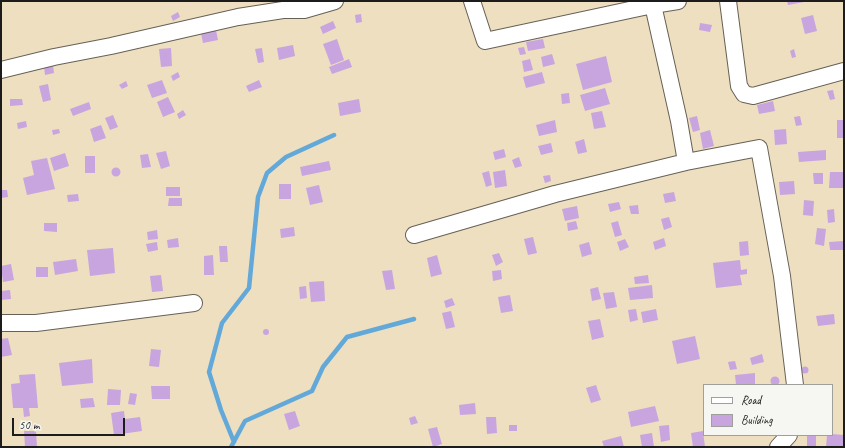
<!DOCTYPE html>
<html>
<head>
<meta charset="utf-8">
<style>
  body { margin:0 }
  #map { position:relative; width:845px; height:448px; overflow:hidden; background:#eedfc0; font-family:Caveat,sans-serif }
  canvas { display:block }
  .frame { position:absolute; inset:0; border:2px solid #1c1c1c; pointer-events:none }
  .legend { position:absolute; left:703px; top:384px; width:130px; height:52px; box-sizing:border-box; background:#f6f6f2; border:1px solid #9f9f9c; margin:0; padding:5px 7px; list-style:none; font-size:12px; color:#1c1c1c }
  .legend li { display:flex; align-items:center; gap:8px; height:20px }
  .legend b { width:20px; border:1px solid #9f9f9c }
  .scale { position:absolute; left:12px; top:418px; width:113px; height:18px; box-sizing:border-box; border:2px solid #1c1c1c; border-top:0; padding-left:5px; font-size:12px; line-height:14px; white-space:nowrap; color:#1c1c1c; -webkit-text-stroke:3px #f6f6f2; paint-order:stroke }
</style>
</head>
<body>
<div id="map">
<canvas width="845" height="448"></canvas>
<div class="frame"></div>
<ul class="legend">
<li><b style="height:5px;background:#fff"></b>Road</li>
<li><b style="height:11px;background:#c8a5df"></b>Building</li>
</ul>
<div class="scale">50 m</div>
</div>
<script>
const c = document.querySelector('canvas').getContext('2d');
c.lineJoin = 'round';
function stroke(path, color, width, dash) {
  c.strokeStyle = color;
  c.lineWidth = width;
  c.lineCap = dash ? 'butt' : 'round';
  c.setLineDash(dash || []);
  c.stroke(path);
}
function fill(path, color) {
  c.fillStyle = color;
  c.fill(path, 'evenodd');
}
const stream = new Path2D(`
  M234,442L221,410L209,372L222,323L249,288L258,197L267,173L286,157L334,135
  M231,447L245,421L312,391L323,367L347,337L414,319`);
const building = new Path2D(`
  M787,1H803L804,2L788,5Z
  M178,12L180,17L173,21L171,16Z
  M361,14L362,22L356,23L355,15Z
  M813,15L817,31L805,34L801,18Z
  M333,21L336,28L323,34L320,27Z
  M700,23L712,25L710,32L699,30Z
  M216,30L218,40L203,43L201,33Z
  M337,39L344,60L331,65L323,44Z
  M543,39L545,48L528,51L526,42Z
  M293,45L295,56L279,60L277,48Z
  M524,47L526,54L520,55L518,48Z
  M171,48L172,66L161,67L159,49Z
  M262,48L264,62L258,63L255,49Z
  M794,49L796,57L792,58L790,51Z
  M552,54L555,64L543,67L541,57Z
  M606,56L612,82L583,90L576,64Z
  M349,59L352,67L332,74L329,67Z
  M530,59L533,70L524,72L522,61Z
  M53,65L54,73L45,75L44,67Z
  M178,72L180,77L173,81L171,76Z
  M542,72L545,83L526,88L523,77Z
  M162,80L167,93L152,98L147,85Z
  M259,80L262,87L249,92L246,86Z
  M126,81L128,86L122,89L119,85Z
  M48,84L51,100L43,102L39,86Z
  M605,88L610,104L585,111L580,95Z
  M833,90L835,99L830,100L827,91Z
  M569,93L570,103L562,104L561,94Z
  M168,97L175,112L163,117L157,102Z
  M10,99H22L23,105L10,106Z
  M359,99L361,112L340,116L338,103Z
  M773,101L775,111L759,114L757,105Z
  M89,102L91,109L73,116L70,109Z
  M183,110L186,115L179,119L177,114Z
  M602,111L606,127L594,129L591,113Z
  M113,115L118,127L110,130L105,118Z
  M697,116L700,130L693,132L689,118Z
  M800,116L802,125L796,126L794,117Z
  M555,120L557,132L539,136L536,125Z
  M837,120H844V138H837Z
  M26,121L27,127L18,129L17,123Z
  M101,125L106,138L94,142L90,129Z
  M59,129L60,133L53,135L52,130Z
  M786,129L787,144L775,145L774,130Z
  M710,130L714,146L703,149L700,133Z
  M584,139L587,152L578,154L575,142Z
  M551,143L553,152L541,155L538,146Z
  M504,149L506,157L495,160L493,152Z
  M826,150V160L799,162L798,152Z
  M166,151L170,166L161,169L156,153Z
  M65,153L69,166L54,171L50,158Z
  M148,154L151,167L142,168L140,155Z
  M85,156H95V173H85Z
  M519,157L522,166L515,168L512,160Z
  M47,158L55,189L27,195L23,178L34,175L31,161Z
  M329,161L331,170L302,176L300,167Z
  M111.5 172a4.5 4.5 0 1 1 9 0a4.5 4.5 0 1 1-9 0Z
  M505,170L507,186L495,188L493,172Z
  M489,171L492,185L486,187L482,173Z
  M830,172H844V188H829Z
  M813,173H823V184H814Z
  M550,175L551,181L545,183L543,176Z
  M794,181L795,194L780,195L779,182Z
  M279,184H291V199H279Z
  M319,185L323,202L310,205L306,188Z
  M166,187H180V196H166Z
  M1,190H7L8,197L1,198Z
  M674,192L676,201L665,203L663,194Z
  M78,194L79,201L68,202L67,195Z
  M169,198H182V206H168Z
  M804,200L814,201L813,216L803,215Z
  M619,202L621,209L610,212L608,204Z
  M638,205L639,214H631L629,206Z
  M577,206L579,218L565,221L562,209Z
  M834,209L835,222L828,223L827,210Z
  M669,217L672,227L664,230L661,219Z
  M576,221L578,229L568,231L567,223Z
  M618,221L622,235L615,237L611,223Z
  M44,223H57V232L44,231Z
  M294,227L295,236L281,238L280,229Z
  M817,228L826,229L824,246L815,244Z
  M157,230L158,239L148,240L147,232Z
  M533,237L537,253L528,255L524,239Z
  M178,238L179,247L168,248L167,240Z
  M664,238L666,246L655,250L653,242Z
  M625,239L629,247L620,251L617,242Z
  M748,241L749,255L740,256L739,242Z
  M844,241V250H830L829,242Z
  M157,242L158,250L148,252L146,244Z
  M589,242L592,254L582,257L579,245Z
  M219,246H227L228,262H220Z
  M113,248L115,273L90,276L87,250Z
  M499,253L503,262L496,266L492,255Z
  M213,255L214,275H204V256Z
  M437,255L442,274L431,277L427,258Z
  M76,259L78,271L55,275L53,262Z
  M740,260L741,270L747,269V274L740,275L742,285L716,288L713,263Z
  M11,264L14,280L3,282L1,266Z
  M36,267H48V277H36Z
  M392,270L395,289L386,290L382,271Z
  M501,270L502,279L493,281L492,271Z
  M161,275L163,291L152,292L150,276Z
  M648,275L649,283L635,284L634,277Z
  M324,281L325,301L311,302L309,282Z
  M652,285L653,298L630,300L628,288Z
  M306,286L307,298L300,299L299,287Z
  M598,287L601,299L592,301L590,289Z
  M10,290L11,299L1,300V291Z
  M614,292L617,307L606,309L603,293Z
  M510,295L513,311L501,313L498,297Z
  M452,298L455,305L446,308L444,301Z
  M636,309L638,320L630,322L628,310Z
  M656,309L658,320L643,323L641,312Z
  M451,311L455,327L446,329L442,313Z
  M834,314L835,324L818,326L816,316Z
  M600,319L604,337L592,340L588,321Z
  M263 332a3 3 0 1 1 6 0a3 3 0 1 1-6 0Z
  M695,336L700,359L677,364L672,341Z
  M8,338L12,355L1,357V339Z
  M151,349L161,350L159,367L149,366Z
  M762,354L764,362L752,365L750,358Z
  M92,359L93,383L62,386L59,363Z
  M735,361L737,369L730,370L728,362Z
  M801.5 370a3.5 3.5 0 1 1 7 0a3.5 3.5 0 1 1-7 0Z
  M755,373V385H736L735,375Z
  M35,374L38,408H29L30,416L24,417L23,408H13L11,384L20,383L19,375Z
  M770.5 381a4.5 4.5 0 1 1 9 0a4.5 4.5 0 1 1-9 0Z
  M596,385L601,400L591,403L586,388Z
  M151,386H170V399H152Z
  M108,389L121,390L120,405H107Z
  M130,393L137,394L135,405L128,404Z
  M93,398L95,407L81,408L80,399Z
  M475,403L476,414L460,415L459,405Z
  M655,406L659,421L631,427L628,412Z
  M124,411L125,419L140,417L142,431L114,435L111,413Z
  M295,411L300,426L289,430L284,414Z
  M415,416L418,423L411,425L409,418Z
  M486,417H496L497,433L487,434Z
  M509,425H517V431H509Z
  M669,425L670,440L661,442L659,426Z
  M437,427L442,444L433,447L428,429Z
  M24,431H36L37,447H25Z
  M703,431L705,447H693L691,433Z
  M652,433L654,447H642L640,435Z
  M832,434L844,435V447H826L827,435H832Z
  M807,435H816V447H807Z
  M621,436L624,447H604L602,441Z`);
const minor = new Path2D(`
  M472,1L485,41L653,5L678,1
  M728,1L739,86L744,94L753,96L844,71
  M653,5L679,121L686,162L759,148L782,276L795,385
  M1,70L54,57L111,46L238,17L283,10H304L335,1
  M414,235L555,194L686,162
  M1,323H36L194,303
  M778,447L789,435`);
stroke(stream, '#62a9d9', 4.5);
fill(building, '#c8a5df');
stroke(minor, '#666055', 18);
stroke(minor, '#fff', 16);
</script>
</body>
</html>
